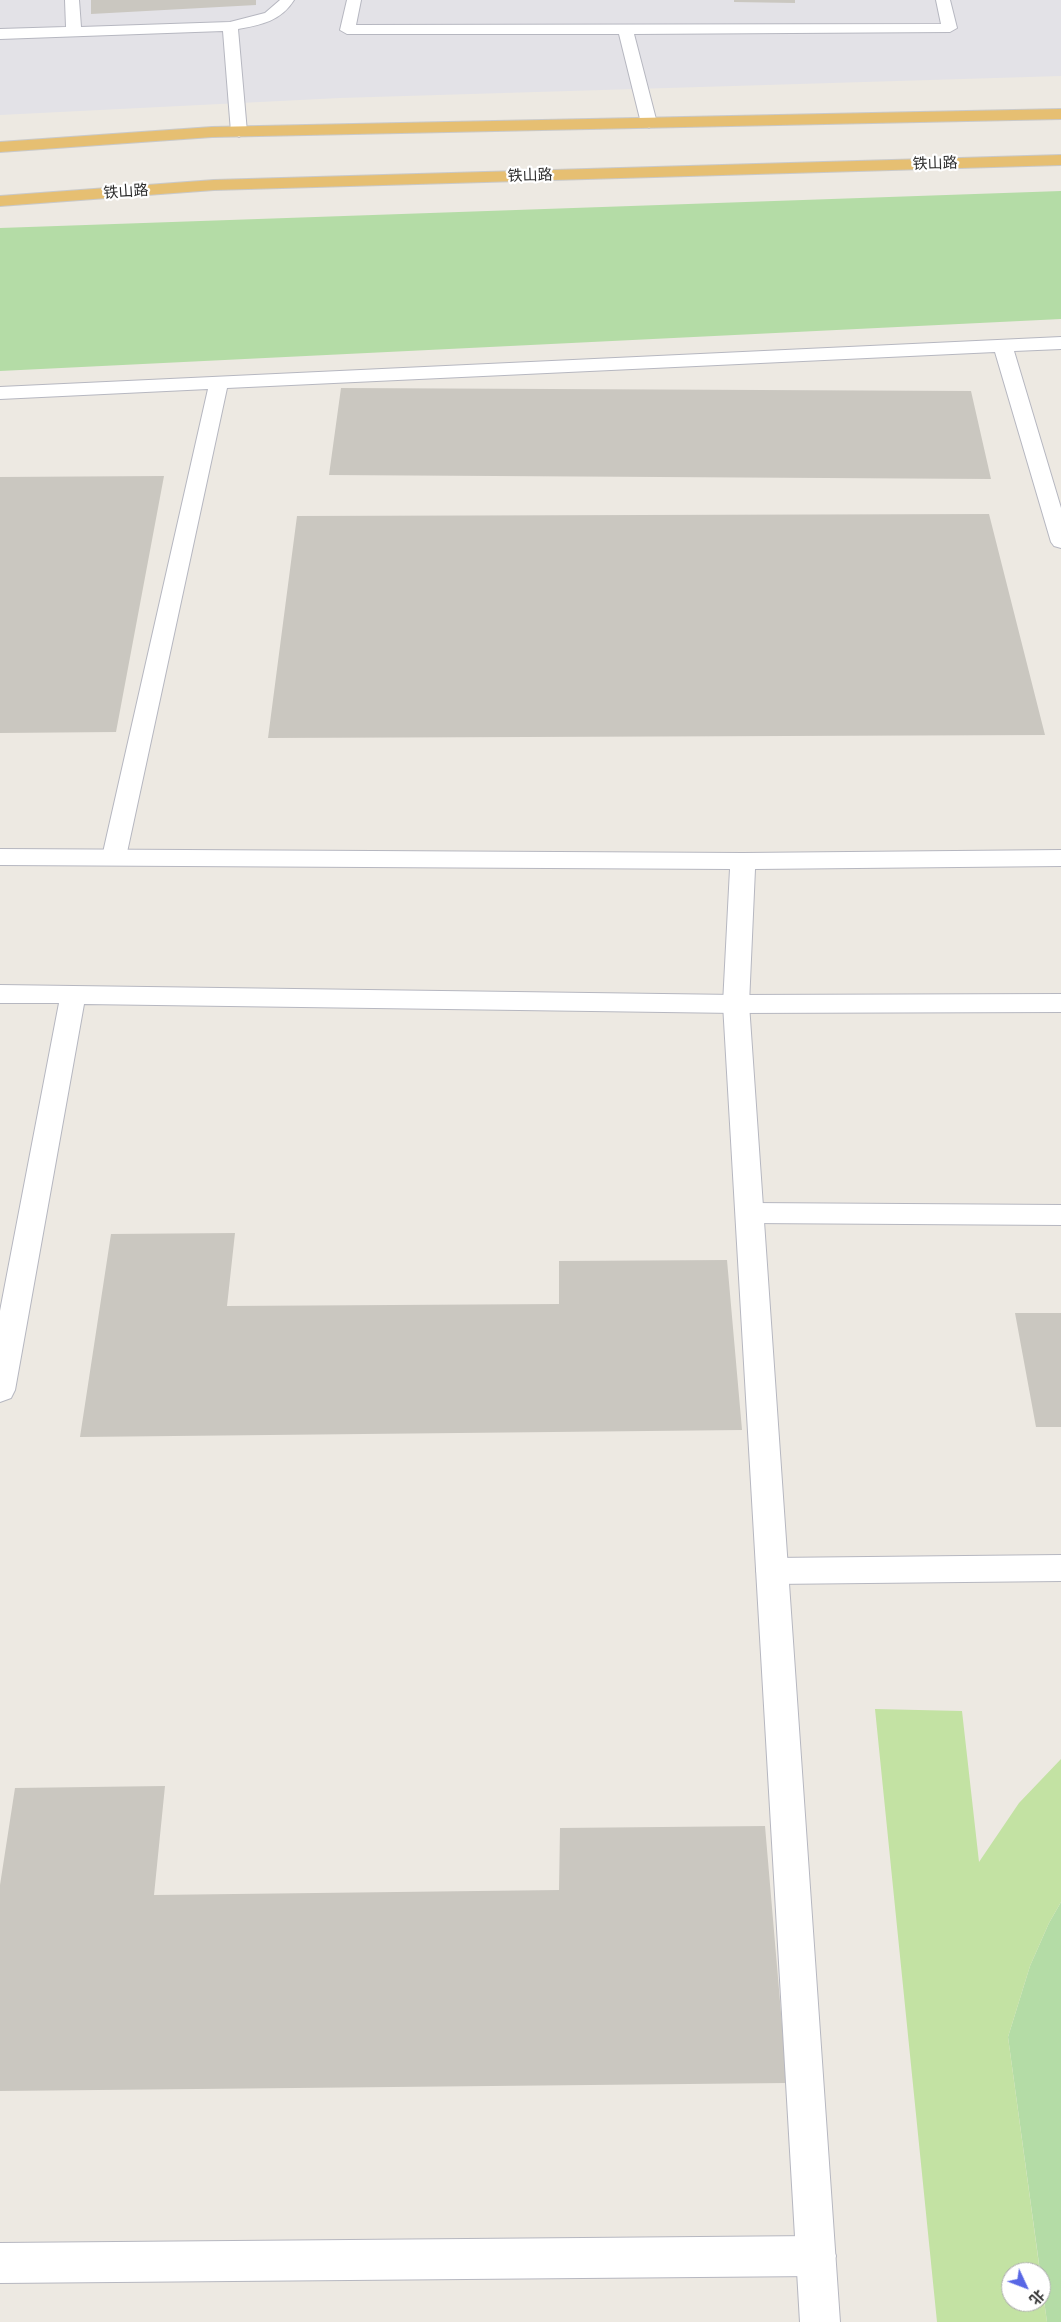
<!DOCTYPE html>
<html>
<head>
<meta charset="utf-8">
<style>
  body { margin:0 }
  #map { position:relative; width:1061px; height:2322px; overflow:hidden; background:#ede9e2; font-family:Rubik,"Noto Sans SC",sans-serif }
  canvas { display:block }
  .north { position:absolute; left:1001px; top:2262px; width:50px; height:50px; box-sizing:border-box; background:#fff; border:1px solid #ababab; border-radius:50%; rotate:133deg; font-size:14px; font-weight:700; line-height:20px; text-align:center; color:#2e2e2e }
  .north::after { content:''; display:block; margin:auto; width:18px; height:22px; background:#5867e5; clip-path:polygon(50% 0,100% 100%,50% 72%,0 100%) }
</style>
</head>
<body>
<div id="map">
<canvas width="1061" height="2322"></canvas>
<div class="north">北</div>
</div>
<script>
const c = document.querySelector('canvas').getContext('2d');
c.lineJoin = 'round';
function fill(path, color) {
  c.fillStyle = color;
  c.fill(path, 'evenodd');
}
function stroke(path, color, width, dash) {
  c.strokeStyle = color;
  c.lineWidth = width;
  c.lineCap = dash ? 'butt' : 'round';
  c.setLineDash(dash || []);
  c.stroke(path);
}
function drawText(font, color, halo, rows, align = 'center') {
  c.font = font + ' Rubik,"Noto Sans SC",sans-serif';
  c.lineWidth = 4.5;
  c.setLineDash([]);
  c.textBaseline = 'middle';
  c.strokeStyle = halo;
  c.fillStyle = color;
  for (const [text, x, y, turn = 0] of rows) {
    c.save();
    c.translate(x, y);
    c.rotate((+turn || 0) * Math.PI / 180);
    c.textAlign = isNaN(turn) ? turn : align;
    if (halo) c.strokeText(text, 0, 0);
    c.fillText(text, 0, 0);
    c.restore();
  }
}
const industrial = new Path2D(`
  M0,0H1061V76L340,98L0,115Z`);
const green = new Path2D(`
  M1061,191V319L0,371V228Z
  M1061,1902V2322H1047L1008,2037L1030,1966L1049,1923Z`);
const pitch = new Path2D(`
  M875,1709L962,1711L979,1862L1019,1803L1061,1759V1902L1049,1923L1030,1966L1008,2037L1040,2272H1011V2302H1041V2279L1047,2322H937Z`);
const building = new Path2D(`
  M91,0H256V5L91,14Z
  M734,0H795V3L734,2Z
  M341,388L971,391L991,479L329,475Z
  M164,476L116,732L0,733V477Z
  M989,514L1045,735L268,738L297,516Z
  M235,1233L227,1306L559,1304V1261L727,1260L742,1430L80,1437L111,1234Z
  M1015,1313H1061V1427H1036Z
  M165,1786L154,1895L559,1890L560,1828L765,1826L787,2083L0,2091V1885L15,1788Z`);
const service = new Path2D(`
  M65,0H79L81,27L230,22L265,13L280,0H294C281,21 261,25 238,29L247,132L239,137L231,132L223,31L0,39V29L66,27Z
  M347,0H361L356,25L941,24L936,0H950L957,28L950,32L634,34L657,123L649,128L641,123L619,34H347L340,30Z
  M1061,337V349L1014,351L1061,508V548L1054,546L1051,542L995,352L227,388L126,857L123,862L114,865L105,862L102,857L208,389L0,399V387Z
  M0,985L736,995L1061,994V1012L736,1013L84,1004L15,1390L11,1398L0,1402V1311L59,1003H0Z
  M750,1203L1061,1205V1225L750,1223L740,1220L736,1213L740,1206Z
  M1061,1555V1581L772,1584L761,1580L756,1571L761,1562L772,1558Z
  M816,2236L830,2242L836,2256L830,2270L816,2276L0,2283V2243Z`);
const minor = new Path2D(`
  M0,849L743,853L1061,850V866L755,869L749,1004L840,2322H800L723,1004L730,869L0,865Z`);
const trunk = new Path2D(`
  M1061,109V119L212,137L0,152V142L212,127Z
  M1061,155V165L214,190L0,206V196L214,180Z`);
const farStreetnames = [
  ["铁山路",935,164,-2],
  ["铁山路",530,176,-2],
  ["铁山路",126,192,-4]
];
fill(industrial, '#e3e2e7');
fill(green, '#b4dca6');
fill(pitch, '#c3e2a3');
fill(building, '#cac7c0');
stroke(service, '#b6b7c0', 2);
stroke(minor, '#b6b7c0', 2);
stroke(trunk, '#c9c9c9', 2);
fill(service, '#fff');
fill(minor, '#fff');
fill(trunk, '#e6bf72');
drawText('15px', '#2e2e2e', '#fff', farStreetnames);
</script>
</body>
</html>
